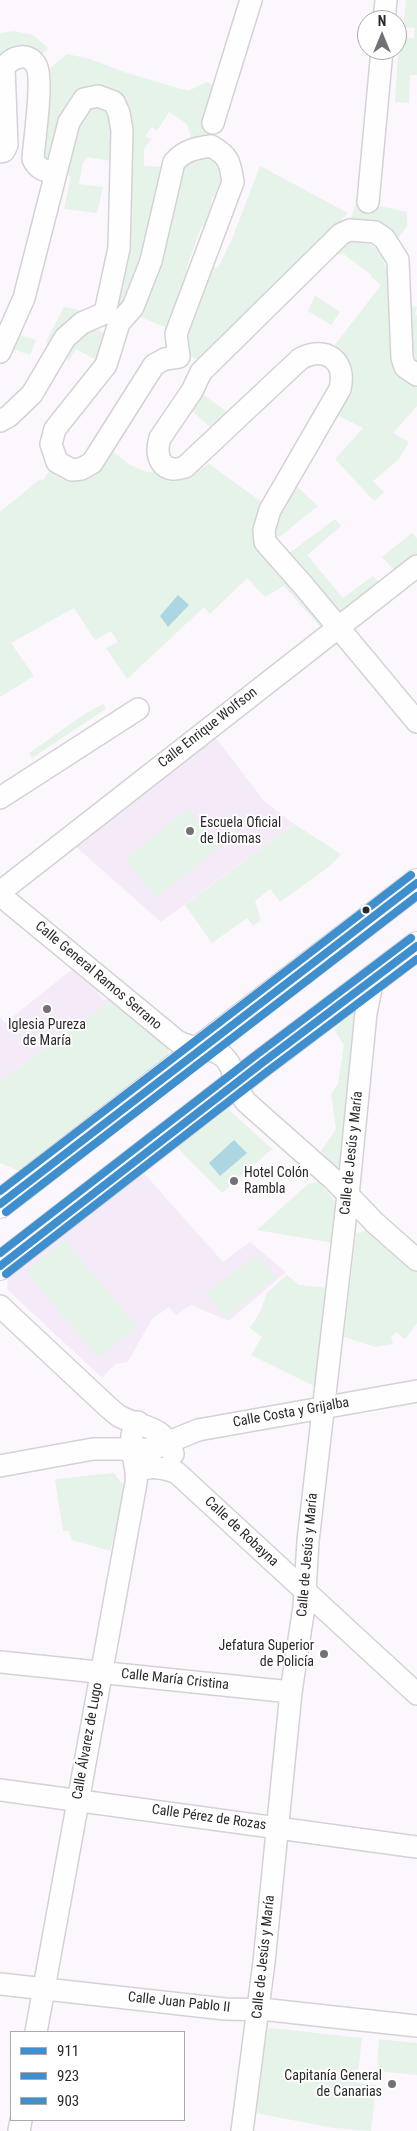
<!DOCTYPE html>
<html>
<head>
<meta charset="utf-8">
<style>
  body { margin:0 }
  #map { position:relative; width:417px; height:2131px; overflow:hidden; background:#fbf7fd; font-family:"Roboto Condensed",sans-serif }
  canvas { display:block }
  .legend { position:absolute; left:10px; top:2031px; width:175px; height:90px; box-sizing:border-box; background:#fff; border:1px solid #aba9ab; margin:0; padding:6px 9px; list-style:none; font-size:15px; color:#2c292d }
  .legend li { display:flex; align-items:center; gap:10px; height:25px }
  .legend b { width:25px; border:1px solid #aba9ab }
  .north { position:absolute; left:357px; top:10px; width:50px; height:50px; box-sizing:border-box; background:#fff; border:1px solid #aba9ab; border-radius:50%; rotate:0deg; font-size:14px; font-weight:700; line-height:20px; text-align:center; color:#2c292d }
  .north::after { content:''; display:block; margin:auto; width:18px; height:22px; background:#747176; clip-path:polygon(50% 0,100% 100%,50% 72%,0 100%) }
</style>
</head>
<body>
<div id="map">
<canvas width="417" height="2131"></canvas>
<ul class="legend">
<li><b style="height:6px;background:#3f8fcf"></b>911</li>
<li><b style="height:6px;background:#3f8fcf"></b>923</li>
<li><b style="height:6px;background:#3f8fcf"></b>903</li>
</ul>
<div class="north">N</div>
</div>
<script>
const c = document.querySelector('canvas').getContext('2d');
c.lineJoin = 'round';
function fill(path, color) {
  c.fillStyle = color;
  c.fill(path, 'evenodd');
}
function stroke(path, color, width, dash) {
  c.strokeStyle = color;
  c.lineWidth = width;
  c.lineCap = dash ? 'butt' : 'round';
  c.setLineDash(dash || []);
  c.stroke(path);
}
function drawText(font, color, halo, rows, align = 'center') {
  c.font = font + ' "Roboto Condensed",sans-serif';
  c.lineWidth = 4;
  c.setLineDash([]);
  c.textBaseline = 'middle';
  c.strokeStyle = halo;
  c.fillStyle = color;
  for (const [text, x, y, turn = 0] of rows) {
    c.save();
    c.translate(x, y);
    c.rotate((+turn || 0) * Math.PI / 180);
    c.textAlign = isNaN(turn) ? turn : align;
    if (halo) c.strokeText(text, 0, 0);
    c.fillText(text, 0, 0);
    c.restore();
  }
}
const built = new Path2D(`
  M216,738L264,801L294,824L161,922L75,846Z
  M75,967L98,988V994L104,1000L108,998L111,1000L0,1082V1017L5,1023Z
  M142,1171L223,1262L250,1242L286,1272L229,1321L191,1305L176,1315L169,1307L152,1319L128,1362L115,1364L102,1378L7,1289L8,1276Z`);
const green = new Path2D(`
  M406,0H417V75H410L409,103L395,102L399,39L414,38L415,28L403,27Z
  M14,31L33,35L48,48L39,57L0,79V33Z
  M67,54L90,59L127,73L188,91L207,82L215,86L201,122L211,131L210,136L192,140L187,124L169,112L157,131L152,127L145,136L151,139L144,149V166L166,167L150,241L125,309L112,311L124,116L96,93L51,164L38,159L43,74Z
  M98,104L112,114L116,162L88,157L83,163L79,184L103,187L97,213L64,209L71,176L64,174L82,112Z
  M217,156L226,190L219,188L217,197H212L208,225L201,227L186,270L193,272L172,330L133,314L181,159Z
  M260,166L348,213L230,340L202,359H195L183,348L207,266L218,268L232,239Z
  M356,201L407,212V226L394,244L350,222Z
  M357,240C375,243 382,254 387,270L392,366L397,376L417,388V406L393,433L409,442L399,459L373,481L384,492L374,501L335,459L363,428L337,415L347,398L350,384L331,350L381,285L371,277L372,275L342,253L340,255L335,252L346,242Z
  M315,295L340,312L331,325L308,311Z
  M408,306L417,307L415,314L417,316V367L410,359Z
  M64,307L95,313L53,346L46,342Z
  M95,328L102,332L108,339L98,361L76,349L69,360L63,356L78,334Z
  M13,333L36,340L30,355L6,347Z
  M198,391L229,413L213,429L188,408Z
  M112,451L130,465L147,472H159L171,479L192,475L209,464L266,505L258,523L330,625L323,630L284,586L265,597L247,578L210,614L204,607L127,679L106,648L118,642L111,631L95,640L74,608L11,643L34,676L0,697V512L40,479L43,480L53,466Z
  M294,484L318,506L278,538L271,529Z
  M335,519L341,526L307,555L343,598L373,576L380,583L336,619L288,554Z
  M412,533L417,539V556L397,573L382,557Z
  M103,704L106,709L32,758L29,753C54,737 76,717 103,704Z
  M188,809L219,848L156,898L125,859Z
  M294,824L341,854L330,866L280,902L270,889L255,901L261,920L253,926L247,918L212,943L185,905Z
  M111,1000L169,1049L168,1059L24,1173L0,1163V1082Z
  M356,1011L343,1157L337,1169L321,1151L336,1129L331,1094L338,1084L344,1045L334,1030L347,1016Z
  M228,1109L272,1149L222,1193L177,1147Z
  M319,1182L339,1206L333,1243L257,1230L308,1184Z
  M369,1229L417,1272V1323L405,1339L396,1332L391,1337L393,1344L376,1347L344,1337L356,1234Z
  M65,1240L137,1327L98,1358L26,1271Z
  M257,1254L276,1278L225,1318L206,1293Z
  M287,1275L299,1285L329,1288L316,1387L251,1355L262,1337L250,1328L260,1312L267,1293Z
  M114,1473L127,1490L110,1551L72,1540L69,1531H63L55,1479Z
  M271,2028L362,2038L357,2083L376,2085L371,2131L333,2128L256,2113L267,2030Z
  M379,2039L417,2043V2075L377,2071Z`);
const water = new Path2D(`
  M178,595L189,605L168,627L160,616Z
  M234,1140L247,1153L220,1176L209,1163Z`);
const minor = new Path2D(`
  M384,20L386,0
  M213,123L251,0
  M211,146C229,156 230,162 233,182L176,334L179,357L165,359L154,365L92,463L81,469L72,470L57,462L51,444L55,429L106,365L119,323L133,307L151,261L174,162C185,150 196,148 211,146Z
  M0,152L4,151L7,145L4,68C11,57 28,51 36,65C44,78 34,141 33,159C38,170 45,171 56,173
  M368,202L382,50
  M0,352L24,298L69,122L84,99L98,96L114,102L119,113L122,130L119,248L105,313
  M417,375L405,367L402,358L398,260L384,238L375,232L350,230L341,234L201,372L192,391L160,438C154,458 163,475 185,467L300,359C325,345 347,360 340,389L270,510L264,530L265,542L303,585L417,722
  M0,421L9,416L32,394L65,338L82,323L105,313
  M0,798L138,709
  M0,892L417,566
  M0,895L177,1041C190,1049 204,1047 218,1053C235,1060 234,1088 246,1102L334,1180L375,1223L417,1260
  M0,1306L108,1407C112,1410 116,1415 121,1417C142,1428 165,1425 173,1454
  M0,1466L93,1449H152L198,1430L417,1391
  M138,1471C152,1465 162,1468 176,1472L417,1694
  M0,1662L291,1692
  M0,1790L417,1847
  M0,1984L225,2009L270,2010L417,2026
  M36,2032L136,1483C139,1462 123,1441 138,1422
  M19,2131L21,2120
  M242,2131L264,1962L291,1692L304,1607L308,1541L348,1195L366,1013L373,979`);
const major = new Path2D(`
  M200,1049L417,883
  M0,1204L179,1065
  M0,1266L262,1063L417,946`);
const bus1 = new Path2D(`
  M0,1204L417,883
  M0,1266L262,1063L417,946`);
const bus2 = new Path2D(`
  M6,1212L417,896
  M6,1274L268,1071L417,959`);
const bus3 = new Path2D(`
  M0,1191L411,875
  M0,1253L256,1055L411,938`);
const markers = [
  [190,831,5,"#747176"],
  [366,910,4.5,"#2c292d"],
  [47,1009,5,"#747176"],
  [234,1181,5,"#747176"],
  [324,1654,5,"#747176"],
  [392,2084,5,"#747176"]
];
const streetNames = [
  ["Calle Enrique Wolfson",208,728,-38],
  ["Calle General Ramos Serrano",98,976,40],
  ["Calle de Jesús y María",352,1153,-84],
  ["Calle Costa y Grijalba",291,1413,-10],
  ["Calle de Robayna",241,1532,43],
  ["Calle de Jesús y María",308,1555,-85],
  ["Calle María Cristina",175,1680,6],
  ["Calle Álvarez de Lugo",88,1741,-80],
  ["Calle Pérez de Rozas",209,1818,8],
  ["Calle de Jesús y María",264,1957,-84],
  ["Calle Juan Pablo II",179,2003,6]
];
const poiNames = [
  ["Escuela Oficial",200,823],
  ["de Idiomas",200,839],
  ["Iglesia Pureza",47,1025,"center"],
  ["de María",47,1041,"center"],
  ["Hotel Colón",244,1173],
  ["Rambla",244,1189],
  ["Jefatura Superior",314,1646,"right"],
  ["de Policía",314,1662,"right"],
  ["Capitanía General",382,2076,"right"],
  ["de Canarias",382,2092,"right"]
];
fill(built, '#f5ebf8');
fill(green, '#e6f3e8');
fill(water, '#abd6e2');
stroke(minor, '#d4d2d6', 24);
stroke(major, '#d4d2d6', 30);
stroke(minor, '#fefeff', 21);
stroke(major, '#fefeff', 28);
stroke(bus1, '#3f8fcf', 8);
stroke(bus2, '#3f8fcf', 8);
stroke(bus3, '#3f8fcf', 8);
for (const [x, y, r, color] of markers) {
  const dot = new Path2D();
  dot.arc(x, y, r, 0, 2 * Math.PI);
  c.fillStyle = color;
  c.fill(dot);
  stroke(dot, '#fff', 2);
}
drawText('14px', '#2c292d', '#fff', streetNames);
drawText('14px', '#2c292d', '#fff', poiNames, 'left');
</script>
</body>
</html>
